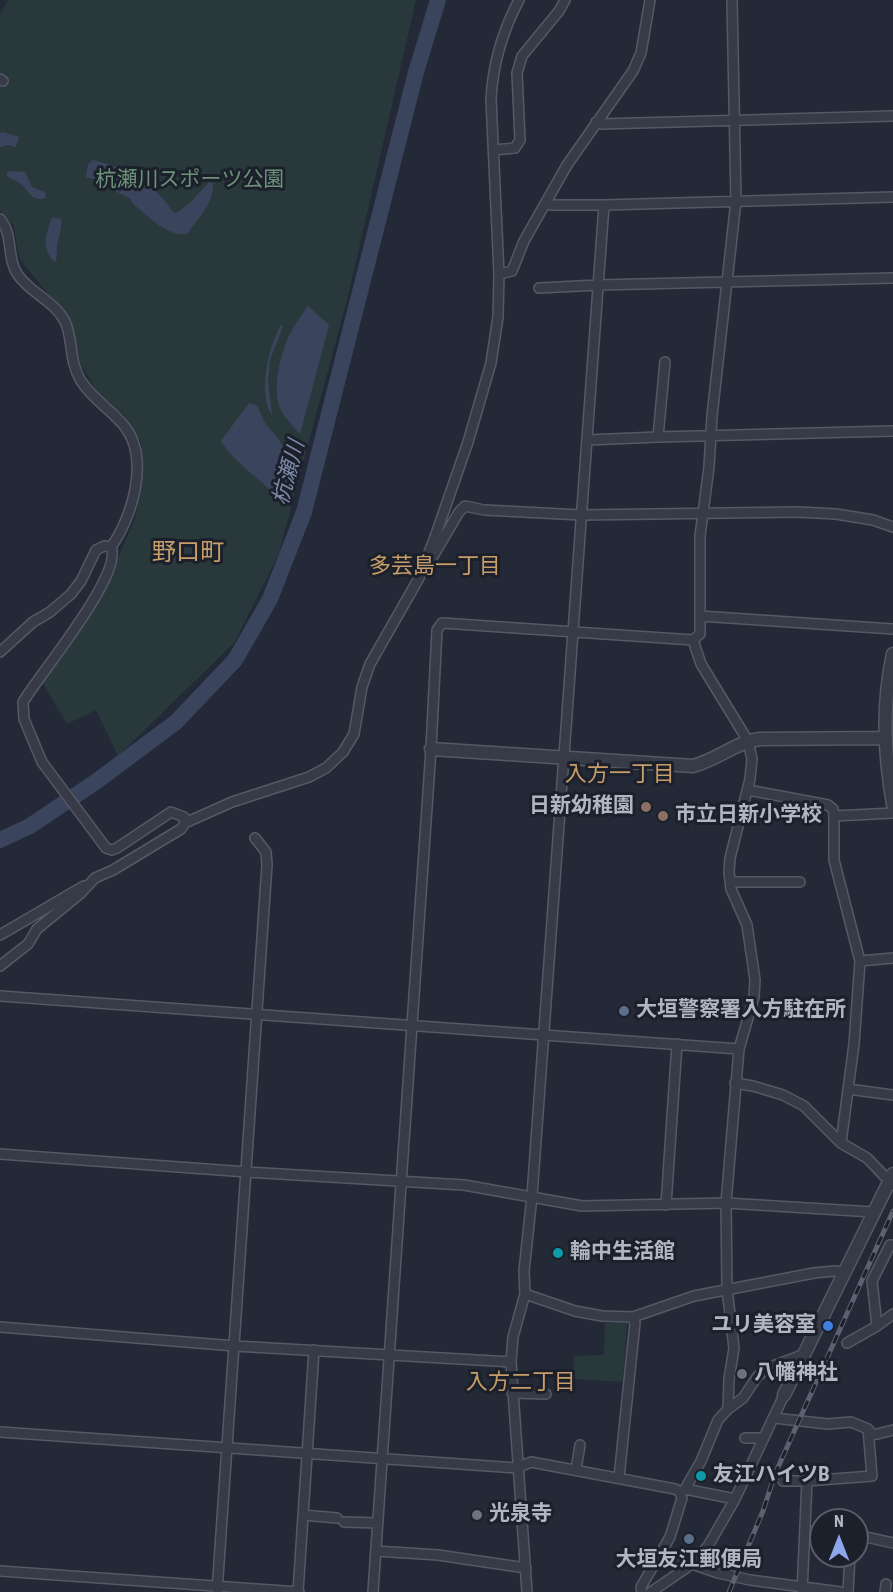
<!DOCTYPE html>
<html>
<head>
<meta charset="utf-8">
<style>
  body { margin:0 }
  #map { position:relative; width:893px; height:1592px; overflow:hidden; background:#232936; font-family:"Roboto Condensed",sans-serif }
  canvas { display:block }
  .north { position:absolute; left:809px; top:1508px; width:60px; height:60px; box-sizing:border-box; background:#1c202b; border:2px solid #585c68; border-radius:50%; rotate:0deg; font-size:16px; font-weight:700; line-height:24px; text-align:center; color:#b1b6c3 }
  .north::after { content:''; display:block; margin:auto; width:21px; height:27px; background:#8ea6eb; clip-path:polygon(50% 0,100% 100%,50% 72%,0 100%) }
</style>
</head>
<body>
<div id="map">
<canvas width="893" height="1592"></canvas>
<div class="north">N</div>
</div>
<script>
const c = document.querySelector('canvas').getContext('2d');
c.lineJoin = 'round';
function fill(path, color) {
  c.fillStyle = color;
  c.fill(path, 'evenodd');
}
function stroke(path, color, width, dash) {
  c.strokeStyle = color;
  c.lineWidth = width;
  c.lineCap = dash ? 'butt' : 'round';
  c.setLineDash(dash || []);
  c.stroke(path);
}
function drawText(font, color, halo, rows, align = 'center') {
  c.font = font + ' "Roboto Condensed","Noto Sans JP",sans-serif';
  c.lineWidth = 6;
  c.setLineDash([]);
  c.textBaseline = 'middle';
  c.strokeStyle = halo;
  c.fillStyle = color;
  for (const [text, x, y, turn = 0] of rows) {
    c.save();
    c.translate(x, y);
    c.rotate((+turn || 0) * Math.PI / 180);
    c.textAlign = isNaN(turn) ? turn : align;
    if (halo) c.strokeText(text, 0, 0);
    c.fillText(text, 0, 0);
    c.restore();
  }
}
const green = new Path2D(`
  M8,0H416L348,296L278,556L234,643L118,756L96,710L67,724L42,682L93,607L118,558L135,518L141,491L143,464L141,442L124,415L98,394L78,359L70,321L19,258L14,226L0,210V15Z
  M605,1323H627L623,1382L573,1379L574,1356L604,1355Z`);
const water = new Path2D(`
  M3,132L19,137L16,147L8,145L0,147V133Z
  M93,160C128,169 152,180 173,212L176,213L190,203L209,182L213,183C214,204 198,218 187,234C167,237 147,215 132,203L131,199L111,189L101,181L86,177L88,164Z
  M10,171L25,172L32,187L45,192L46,198C32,202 29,192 21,184C16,180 11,180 7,176V173Z
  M52,217L61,219C62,229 59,236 57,245C57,251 57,255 56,261H53C41,245 46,235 52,217Z
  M308,306L329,325L300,434C293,426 285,418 280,408C272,389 280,357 288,338C293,327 301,316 308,306Z
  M281,325L283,326L270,360L268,381L272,415C257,395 269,345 281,325Z
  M249,403L257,405L265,423L279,440L293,463L282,504C265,480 236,466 221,441Z`);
const river = new Path2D(`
  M0,840L30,826L97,781L176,722L235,660L270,599L304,512L416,72L438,0`);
const minor = new Path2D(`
  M0,79L3,81
  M596,122L601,124L893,116
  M494,150L515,148L520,140L517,73L522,56L559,11L565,0
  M547,201L550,205H604L893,197
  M0,219C14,235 6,258 18,275C31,294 57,302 66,324C73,342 69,361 81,381C93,400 112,410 125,427C150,459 132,518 111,547
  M499,274L512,271L524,241L567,165L633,71L641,53L650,0
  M539,288L598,285L893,278
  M658,437L665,362
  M587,440L658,437L893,431
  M432,558L459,512L465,506L484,510L581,515L798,512L836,514L873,520L893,527
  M700,616L893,629
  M0,652L33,622L50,612L71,594L81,581L96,550L104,546L111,547C124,574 38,676 23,702L24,719L42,762L106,848L112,850L117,848L171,812L184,817L185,823
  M748,790L828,805L833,809L834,816L893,813
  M834,816V860L860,961L854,1044L841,1143
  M730,882H800
  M0,935L84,886
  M860,961L893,958
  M0,966L28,944L37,929L81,893L95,878L113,870L181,829L185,823L232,802L309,777L326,768L343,752L354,734L362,687L370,664L419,578L435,537L468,442L491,363L498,317L499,274L491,99C493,63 502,32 519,0
  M0,996L739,1049
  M735,1083L753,1086L783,1095L804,1106L841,1143L867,1158L893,1185
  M848,1089L893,1095
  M0,1154L247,1172L464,1185L582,1206L726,1203L873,1212
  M666,1205L677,1044
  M525,1294L575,1311L602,1316L633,1317L694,1296L814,1273L834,1271L843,1272
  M877,1326L893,1314
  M0,1327L235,1346L511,1362
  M847,1343L877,1326L872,1281L890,1245H893
  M512,1393L546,1394
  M728,1409L743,1398L757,1377L767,1368L802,1355
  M774,1418L828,1424L851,1422L868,1429L873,1435L893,1430
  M0,1432L517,1468L531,1462L675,1489L680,1492
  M745,1438H764
  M576,1470L580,1445
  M619,1478L635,1323L633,1317
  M783,1481H807
  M685,1489L735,1499
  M680,1492L685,1489L701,1461L718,1420L728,1409L729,1379L734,1348L727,1289L726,1203L739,1049L754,997L755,980L747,925L731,889L729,872L730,858L750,779L752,759L748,741L701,664L693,640L700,634V536L709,467L712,416L736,201L732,0
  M303,1515L337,1518
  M344,1522L378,1523
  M857,1535L893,1543
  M376,1551L438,1555L526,1568
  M661,1551L683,1564H692L718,1573L750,1580L841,1592
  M0,1571L299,1592
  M217,1592L267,865L266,852L255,838
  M298,1592L314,1350
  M373,1592L431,749L437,630L442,623L693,640
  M527,1592L511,1362L513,1337L525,1294L524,1271L532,1196L604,205
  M642,1592L641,1587L670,1537L682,1498L680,1492
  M651,1592L692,1564L708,1546L735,1499L784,1395
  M802,1592L807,1481L872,1476L868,1429
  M848,1592L850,1556
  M885,1592L886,1584`);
const tertiary = new Path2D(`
  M893,654C882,705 884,752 893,804
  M431,749L693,766C717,760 736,742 760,739L884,738
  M784,1395L893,1174`);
const rail = new Path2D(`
  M729,1592L763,1511L775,1474L893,1211`);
const markers = [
  [646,807,6,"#8d6e63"],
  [663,816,6,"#8d6e63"],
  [624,1011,6,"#5c6f8a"],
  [558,1253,6,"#0f9aa8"],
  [828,1326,6,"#3f7fe0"],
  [742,1374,6,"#6b7280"],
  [701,1476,6,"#0f9aa8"],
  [477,1515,6,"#6b7280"],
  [689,1539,6,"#5c6f8a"]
];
const parkNames = [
  ["杭瀬川スポーツ公園",190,181]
];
const poiNames = [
  ["日新幼稚園",634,807,"right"],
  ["市立日新小学校",675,816],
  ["大垣警察署入方駐在所",636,1011],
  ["輪中生活館",570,1253],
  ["ユリ美容室",816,1326,"right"],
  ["八幡神社",754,1374],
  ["友江ハイツB",713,1476],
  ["光泉寺",489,1515],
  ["大垣友江郵便局",689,1561,"center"]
];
const waterNames = [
  ["杭瀬川",290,473,-75]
];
const neighbourhoodNames = [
  ["多芸島一丁目",435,567],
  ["入方一丁目",620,775],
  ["入方二丁目",521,1383]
];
const quarterNames = [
  ["野口町",188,554]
];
fill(green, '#29393b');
fill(water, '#3a455d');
stroke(river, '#3a455d', 16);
stroke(minor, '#545965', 12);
stroke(tertiary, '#545965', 15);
stroke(minor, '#373b47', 9);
stroke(tertiary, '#373b47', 12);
stroke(rail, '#5b616f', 5);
stroke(rail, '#1c202b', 3, [9]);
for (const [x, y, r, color] of markers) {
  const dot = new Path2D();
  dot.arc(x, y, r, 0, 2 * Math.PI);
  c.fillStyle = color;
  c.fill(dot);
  stroke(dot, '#1c202b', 2);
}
drawText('21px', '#6b9179', '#1c202b', parkNames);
drawText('bold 21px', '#b1b6c3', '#1c202b', poiNames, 'left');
drawText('italic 22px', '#7c8aa8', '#1c202b', waterNames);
drawText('22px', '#c79d69', '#1c202b', neighbourhoodNames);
drawText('24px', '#c79d69', '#1c202b', quarterNames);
</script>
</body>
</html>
